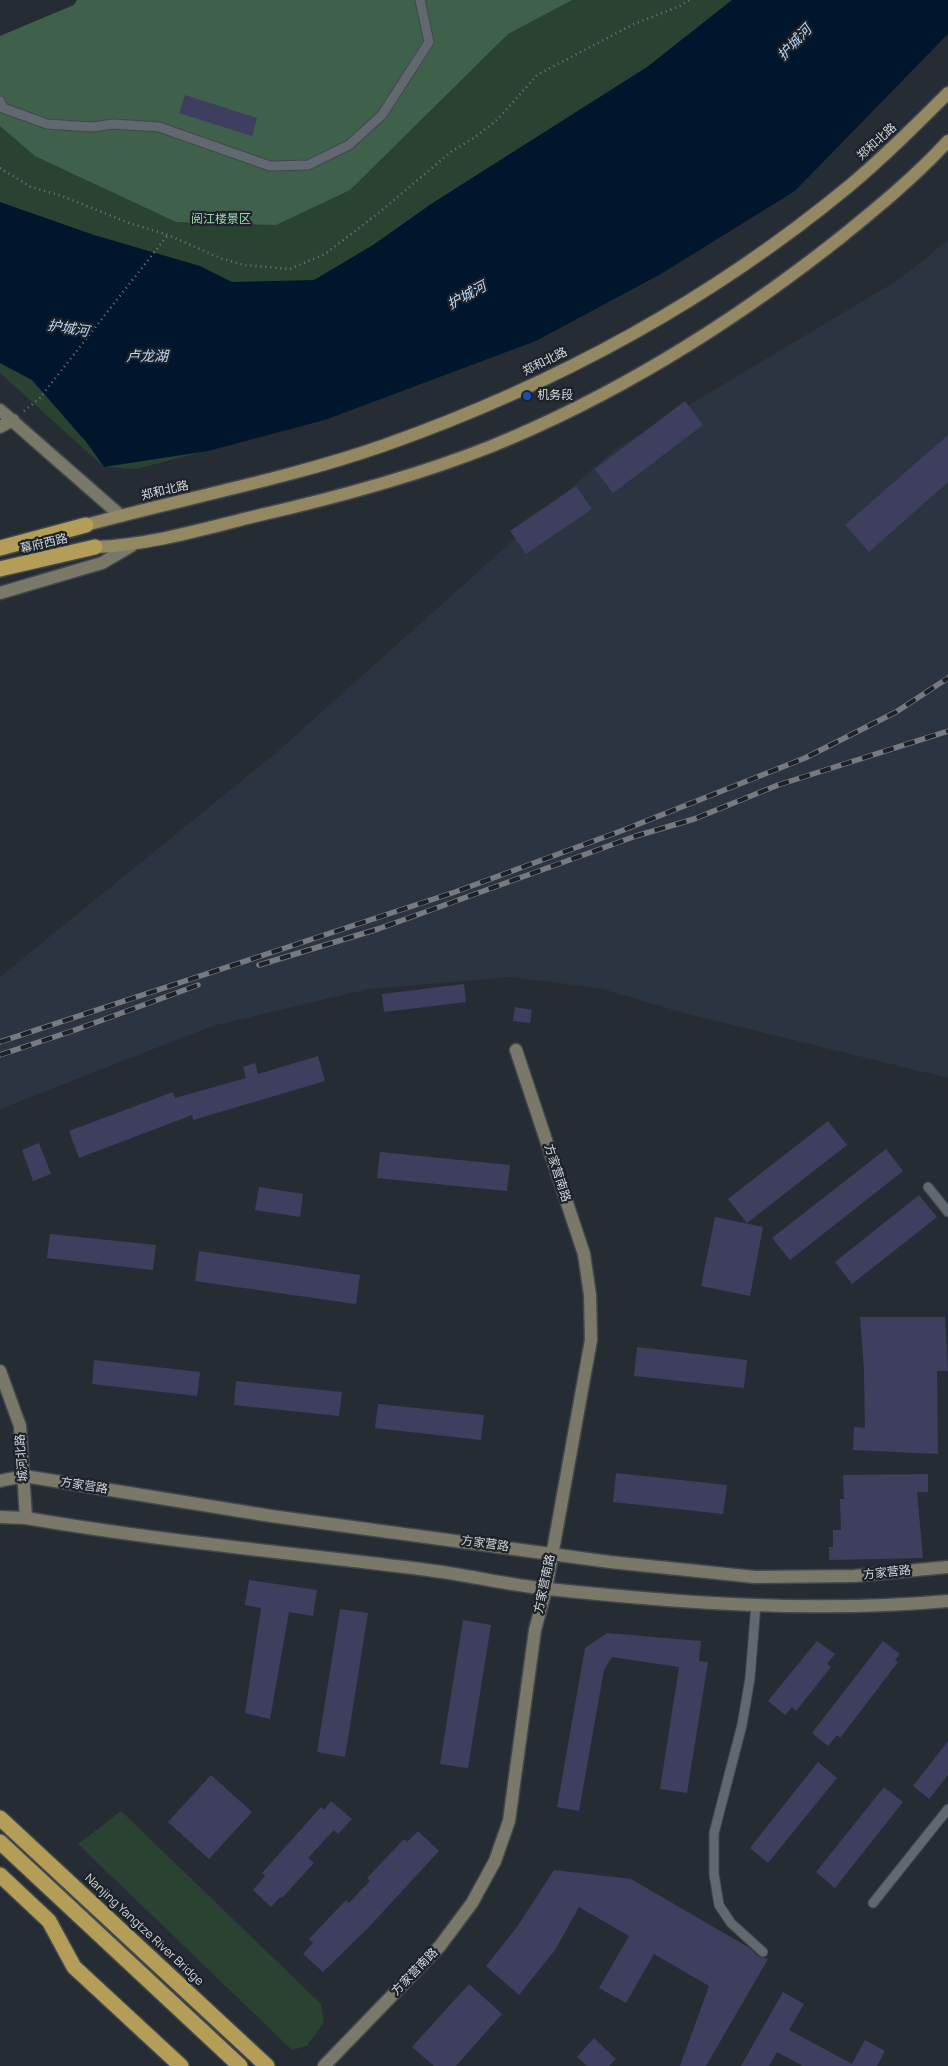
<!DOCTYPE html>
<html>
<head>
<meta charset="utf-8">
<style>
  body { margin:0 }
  canvas { display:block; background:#262c33 }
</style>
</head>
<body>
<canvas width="948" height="2066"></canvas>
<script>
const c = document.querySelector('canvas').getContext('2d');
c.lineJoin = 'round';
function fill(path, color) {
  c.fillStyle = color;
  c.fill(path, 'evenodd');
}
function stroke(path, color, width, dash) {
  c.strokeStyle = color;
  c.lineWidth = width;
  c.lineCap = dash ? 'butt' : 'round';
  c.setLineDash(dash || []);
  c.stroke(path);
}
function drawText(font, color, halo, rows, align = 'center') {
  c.font = font + ' Manrope,"Noto Sans SC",sans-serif';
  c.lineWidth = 4.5;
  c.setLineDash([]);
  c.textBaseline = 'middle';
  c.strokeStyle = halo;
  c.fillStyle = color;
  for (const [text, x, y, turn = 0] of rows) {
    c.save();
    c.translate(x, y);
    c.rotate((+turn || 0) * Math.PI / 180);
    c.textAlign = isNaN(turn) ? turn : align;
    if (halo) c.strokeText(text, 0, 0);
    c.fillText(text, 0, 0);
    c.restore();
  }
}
const built = new Path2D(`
  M948,240V1078L684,1013L599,988L511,977L368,989L212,1026L0,1109V977L276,753L614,450L900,279Z`);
const green = new Path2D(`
  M77,0H948V34L795,191L661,274L536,341L325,420L136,469L104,467L0,373V36L74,5Z
  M121,1811L321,2004L324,2022L307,2046L292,2050L78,1844Z`);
const forest = new Path2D(`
  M77,0H572L508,34L350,190L276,225L176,222L35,156L0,126V36L74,5Z`);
const water = new Path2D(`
  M732,0H948V34L795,191L661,274L536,341L325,420L208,451L104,467L87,443L32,380L0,363V202L94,235L200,266L232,282L314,280L373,245L431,204L647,67Z`);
const building = new Path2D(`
  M185,95L257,118L252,136L179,113Z
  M685,401L703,425L613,493L595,469Z
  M948,435V482L869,552L845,525Z
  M576,486L592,509L526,554L510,531Z
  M464,984L466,1002L384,1012L382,994Z
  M515,1007L532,1010L530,1023L513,1021Z
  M318,1056L325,1081L193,1120L192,1115L79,1158L69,1131L173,1092L175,1098L246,1078L243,1067L255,1063L258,1074Z
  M828,1121L847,1145L747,1223L728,1199Z
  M39,1143L51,1174L33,1181L22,1150Z
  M886,1149L903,1171L790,1260L772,1238Z
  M380,1152L510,1165L507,1191L377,1178Z
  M259,1187L303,1194L300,1217L255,1210Z
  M919,1195L937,1217L852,1284L835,1262Z
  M715,1217L763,1227L750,1296L701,1286Z
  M50,1234L156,1245L153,1270L47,1258Z
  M199,1251L360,1275L356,1304L195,1281Z
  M860,1317H945L948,1371H937L938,1454L853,1450L854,1427L865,1428L864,1370Z
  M637,1347L747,1360L744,1388L634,1376Z
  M94,1360L200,1372L197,1396L92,1384Z
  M236,1381L342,1392L339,1416L234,1405Z
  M378,1404L484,1415L481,1440L375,1428Z
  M616,1473L727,1485L723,1514L613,1502Z
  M928,1474V1492H917L923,1558L829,1560V1547H833V1530H841L840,1499H844L843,1475Z
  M249,1580L317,1590L313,1616L289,1612L270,1719L245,1713L261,1608L245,1605Z
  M340,1609L368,1613L345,1757L317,1752Z
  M463,1620L491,1625L468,1768L440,1764Z
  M607,1633L701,1641L699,1661L708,1662L687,1793L660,1789L679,1667L612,1657L604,1670L579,1811L557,1807L585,1648Z
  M817,1641L835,1654L827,1664L831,1667L796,1711L792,1707L785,1715L768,1701Z
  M883,1641L900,1654L895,1660L898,1662L840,1738L837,1735L828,1746L812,1733Z
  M948,1741V1775L929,1799L913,1786Z
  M818,1762L837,1778L768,1863L750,1848Z
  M211,1775L252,1812L209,1859L168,1822Z
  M884,1787L903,1802L835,1888L816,1872Z
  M331,1801L352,1819L338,1834L334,1830L308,1858L314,1863L282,1898L280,1897L271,1907L253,1890L265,1876L262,1873L321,1807L324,1810Z
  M418,1831L439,1851L368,1928L323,1972L303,1954L313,1943L309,1939L346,1900L349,1903L359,1892L370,1881L367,1878L404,1839L407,1842Z
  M554,1870L631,1879L748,1947L759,1957L768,1959L706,2066H680L709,1986L654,1954L626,2003L599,1988L629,1936L579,1907L555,1950L519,1995L486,1966L517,1927Z
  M469,1984L502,2014L456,2066H434L412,2047Z
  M783,1992L804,2004L789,2030L852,2064L865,2040L885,2051L877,2066H803L777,2052L769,2066H741Z
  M594,2038L616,2059L609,2066H587L577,2057Z`);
const path = new Path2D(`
  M0,168L31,187L62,196L129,223L168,235L220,258L244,265L290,269L325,254L381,211L452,151L474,138L498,119L537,75L634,24L680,6L689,0
  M24,411L39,399L167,236`);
const lane = new Path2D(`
  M0,101L3,108L47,124L92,127L113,124L159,127L270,166L308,165L349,145L382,115L429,42L420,0
  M928,1187L948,1212
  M756,1604L750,1678L742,1725L714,1833V1874L719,1905L731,1923L763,1952
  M873,1903L948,1809`);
const secondary = new Path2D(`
  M0,410L121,516
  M0,427L13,420
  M0,593L102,563L131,546
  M0,1371L20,1426L26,1518
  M0,1481L24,1476L271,1516L610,1562L755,1577L854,1576L948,1567
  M0,1517L26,1518C159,1541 294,1553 428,1570C468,1575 508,1585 548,1589C680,1603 816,1613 948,1601
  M324,2066L440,1946L472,1903L495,1861L509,1821L535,1630L546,1589L591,1340L590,1295L584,1254L516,1050`);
const primary = new Path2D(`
  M86,525C185,498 288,479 385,445C552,386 711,300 848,187C883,158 916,125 948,93
  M95,547C150,545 203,529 256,516C335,498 417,476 492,446C617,395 735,321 840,238C877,208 915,177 948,141`);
const highway = new Path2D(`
  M0,548L86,525
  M0,569L95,547
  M0,1818L267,2066
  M0,1842L240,2066
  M0,1875L49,1921L74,1967L181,2066`);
const rail = new Path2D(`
  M259,965L378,929L636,836L694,819L778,785L948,731
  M0,1042L455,892L621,831L805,758L896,712L948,678
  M0,1055L75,1030L198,985`);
const markers = [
  [527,396,5,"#1a4fb4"]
];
const streetNames = [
  ["郑和北路",877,142,-42],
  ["郑和北路",545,362,-26],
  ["郑和北路",165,491,-13],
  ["幕府西路",44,544,-13],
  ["方家营南路",557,1173,72],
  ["城河北路",22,1458,-94],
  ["方家营路",84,1486,9],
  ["方家营路",485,1544,8],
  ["方家营路",887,1573,-6],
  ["方家营南路",545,1584,-78],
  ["Nanjing Yangtze River Bridge",144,1930,43],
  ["方家营南路",415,1972,-46]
];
const parkNames = [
  ["阅江楼景区",221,220]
];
const poiNames = [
  ["机务段",537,396]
];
const waterNames = [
  ["护城河",795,43,-47],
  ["护城河",467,296,-29],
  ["护城河",68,329,9],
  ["卢龙湖",147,357]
];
fill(built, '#2b3541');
fill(green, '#2a4232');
fill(forest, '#3f614b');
fill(water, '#00162d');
fill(building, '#3e3e5e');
stroke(lane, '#42474d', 11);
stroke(secondary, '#42474d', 15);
stroke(primary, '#42474d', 15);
stroke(highway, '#42474d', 18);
stroke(path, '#72777d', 2.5, [1, 4]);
stroke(lane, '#61686f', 9);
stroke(secondary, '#7a7868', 12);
stroke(primary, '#938861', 12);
stroke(highway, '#b49d57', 15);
stroke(rail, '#767b81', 5.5);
stroke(rail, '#1d2229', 4, [11]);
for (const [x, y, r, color] of markers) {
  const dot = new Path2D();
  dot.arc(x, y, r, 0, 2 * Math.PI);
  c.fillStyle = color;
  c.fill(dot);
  stroke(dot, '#1d2229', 2);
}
drawText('12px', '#d4d8dd', '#1d2229', streetNames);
drawText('12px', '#9edcb3', '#1d2229', parkNames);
drawText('12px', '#d4d8dd', '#1d2229', poiNames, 'left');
drawText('italic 14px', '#bbd8f5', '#1d2229', waterNames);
</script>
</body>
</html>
